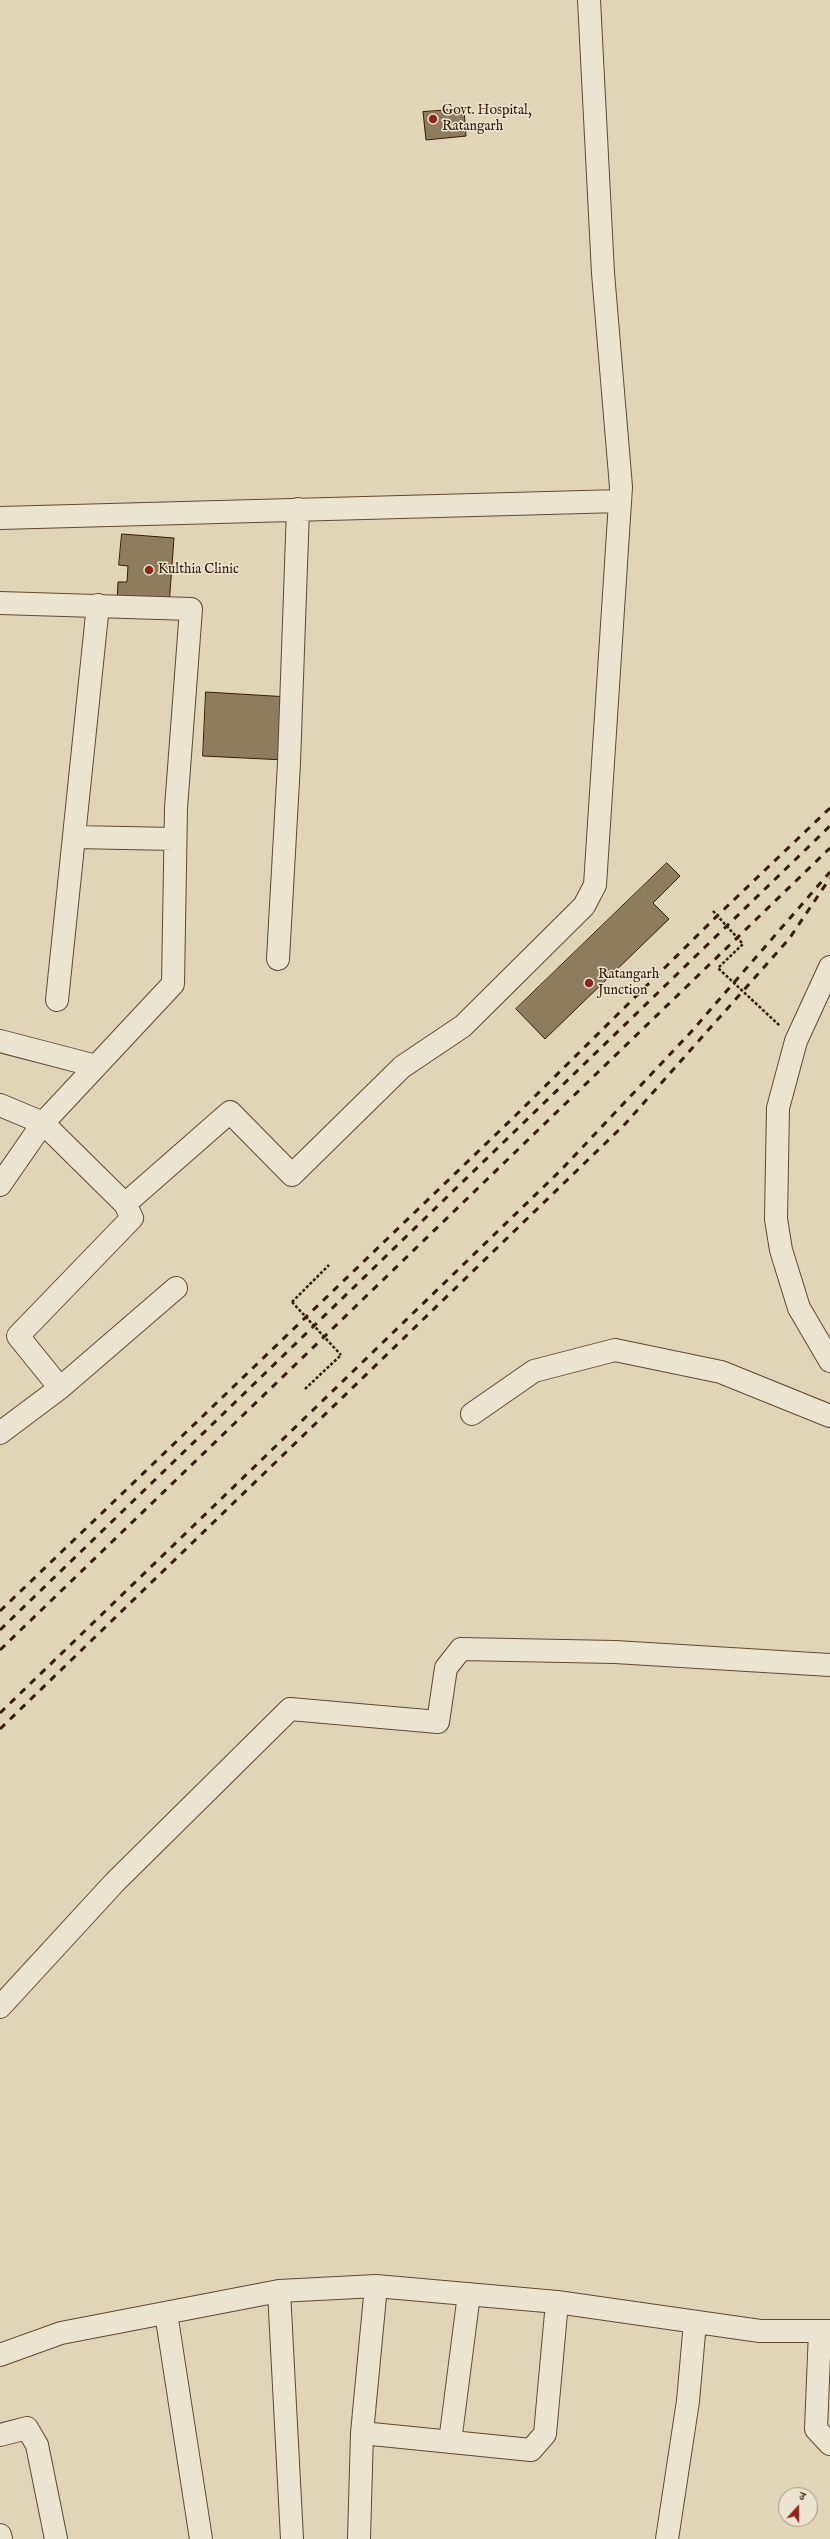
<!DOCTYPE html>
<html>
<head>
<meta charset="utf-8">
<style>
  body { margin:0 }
  #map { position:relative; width:830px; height:2539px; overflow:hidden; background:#e0d5b6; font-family:"IM FELL English","Noto Serif Devanagari",serif }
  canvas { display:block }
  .north { position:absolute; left:778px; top:2487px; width:40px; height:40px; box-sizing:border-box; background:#ebe4d0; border:1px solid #a3947d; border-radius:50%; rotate:21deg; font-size:11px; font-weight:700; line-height:16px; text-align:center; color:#361c00 }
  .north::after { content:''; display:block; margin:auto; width:14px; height:18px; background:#8f2418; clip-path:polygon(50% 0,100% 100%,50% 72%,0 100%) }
</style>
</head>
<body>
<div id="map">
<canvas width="830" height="2539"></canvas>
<div class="north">उ</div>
</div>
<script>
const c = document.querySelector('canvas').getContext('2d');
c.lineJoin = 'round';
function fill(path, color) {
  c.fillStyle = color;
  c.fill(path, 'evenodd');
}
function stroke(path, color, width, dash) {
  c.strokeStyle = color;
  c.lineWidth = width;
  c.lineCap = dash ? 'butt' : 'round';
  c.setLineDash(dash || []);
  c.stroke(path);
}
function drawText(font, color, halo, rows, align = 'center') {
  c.font = font + ' "IM FELL English",serif';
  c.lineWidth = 3;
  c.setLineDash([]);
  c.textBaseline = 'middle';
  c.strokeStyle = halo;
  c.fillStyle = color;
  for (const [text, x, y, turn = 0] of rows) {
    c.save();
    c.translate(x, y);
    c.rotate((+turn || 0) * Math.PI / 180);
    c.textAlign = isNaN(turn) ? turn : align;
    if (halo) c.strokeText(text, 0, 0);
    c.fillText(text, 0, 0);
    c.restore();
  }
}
const building = new Path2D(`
  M464,109L466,136L426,140L423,112Z
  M122,534L174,538L169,606L117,602L118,582H127L128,566L119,565Z
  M206,692L289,697L285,760L203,756Z
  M667,863L680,876L653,903L669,919L545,1039L516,1009Z`);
const path = new Path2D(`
  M713,911L743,944L718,968L780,1026
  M292,1302L329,1265
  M305,1389L341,1355`);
const minor = new Path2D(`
  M0,518L620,501
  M0,603L191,609L176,808L173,984L43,1123L125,1204
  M74,837L175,839
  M278,959L289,763L298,509
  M830,967L796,1041L778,1108L776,1219L781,1250L799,1308L830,1361
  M57,1000L98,605
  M0,1041L96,1066
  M0,1105L43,1123L0,1185
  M60,1388L18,1336L132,1218L125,1204L230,1112L292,1175L402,1067L463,1026L584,906L595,885L621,487L603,273L589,0
  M472,1414L534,1371L615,1350L721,1372L830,1416
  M0,1433L60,1388L176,1288
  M0,2007L115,1882L290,1709L438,1722L446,1668L461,1649L615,1652L830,1665
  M279,2291L292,2539
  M166,2313L201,2539
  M820,2331L816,2429L830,2444
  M0,2355L61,2333L279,2291L376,2286L557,2302L760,2331H830
  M362,2433L531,2450L545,2434L557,2302
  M0,2435L27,2428L37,2445L56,2539
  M450,2442L469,2294
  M0,2535L1,2539
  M359,2539L362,2433L376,2286
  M667,2539L688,2401L695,2322`);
const rail = new Path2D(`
  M0,1611L514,1117L718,915L830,808
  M0,1630L830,826
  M0,1650L830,848
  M0,1713L561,1170L691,1032L830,872
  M0,1729L625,1124L789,939L830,878`);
const pathBridge = new Path2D(`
  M292,1302L341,1355`);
const markers = [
  [433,119,5,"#8f2418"],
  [149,570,5,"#8f2418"],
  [589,983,5,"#8f2418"]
];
const poiNames = [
  ["Govt. Hospital,",442,111],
  ["Ratangarh",442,127],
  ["Kulthia Clinic",158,570],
  ["Ratangarh",598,975],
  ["Junction",598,991]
];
fill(building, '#8e7c5f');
stroke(building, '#361c00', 1);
stroke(minor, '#604a2e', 24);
stroke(path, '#361c00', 2.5, [3, 2]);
stroke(minor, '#ebe4d0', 22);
stroke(rail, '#361c00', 3, [7, 7]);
stroke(pathBridge, '#361c00', 2.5, [3, 2]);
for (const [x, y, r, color] of markers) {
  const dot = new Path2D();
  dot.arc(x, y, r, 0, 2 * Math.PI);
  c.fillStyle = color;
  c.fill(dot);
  stroke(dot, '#ebe4d0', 1.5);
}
drawText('14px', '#361c00', '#ebe4d0', poiNames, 'left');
</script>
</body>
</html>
